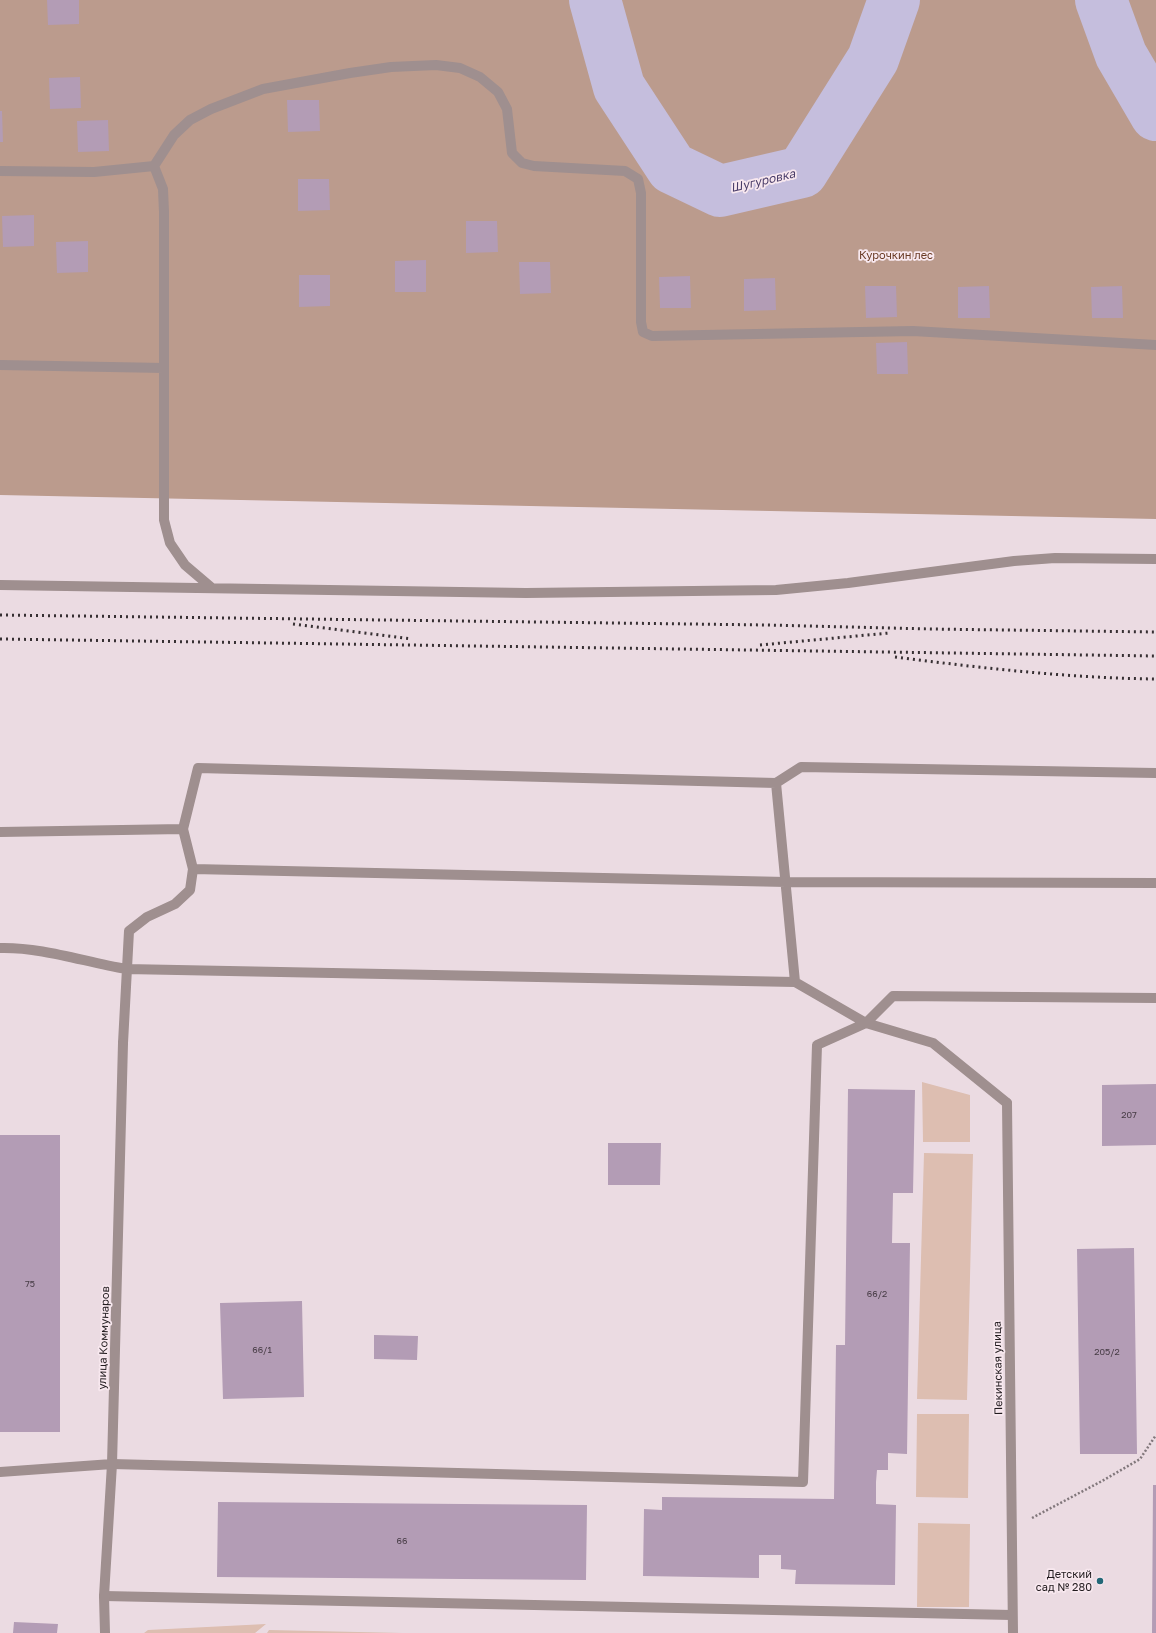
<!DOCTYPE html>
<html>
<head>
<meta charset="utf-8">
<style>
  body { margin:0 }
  canvas { display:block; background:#ebdbe2 }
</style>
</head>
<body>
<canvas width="1156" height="1633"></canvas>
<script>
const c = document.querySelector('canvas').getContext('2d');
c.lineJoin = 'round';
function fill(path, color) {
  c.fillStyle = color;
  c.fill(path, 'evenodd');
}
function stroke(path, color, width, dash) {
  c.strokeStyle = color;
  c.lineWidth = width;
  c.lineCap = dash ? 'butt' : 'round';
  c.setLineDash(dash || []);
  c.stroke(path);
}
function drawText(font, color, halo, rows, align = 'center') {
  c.font = font + ' "Golos Text",sans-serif';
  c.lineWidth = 3.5;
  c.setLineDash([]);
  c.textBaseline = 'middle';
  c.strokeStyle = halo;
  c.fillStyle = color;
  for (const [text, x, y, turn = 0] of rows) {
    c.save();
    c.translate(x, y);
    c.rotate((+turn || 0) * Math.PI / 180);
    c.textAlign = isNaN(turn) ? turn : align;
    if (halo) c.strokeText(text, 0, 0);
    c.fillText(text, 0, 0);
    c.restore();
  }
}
const green = new Path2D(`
  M922,1082L970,1095V1142H923Z
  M924,1153L973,1154L967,1400L917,1399Z
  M917,1414H969L968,1498L916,1497Z
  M918,1523L970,1524L969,1607H917Z
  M266,1624L255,1633H144L148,1630Z
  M269,1630L403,1633H267Z`);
const forest = new Path2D(`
  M0,0H1156V519L0,495Z`);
const river = new Path2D(`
  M595,0L619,87L672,168L720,191L802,172L873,59L894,0
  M1101,0L1121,55L1156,115`);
const building = new Path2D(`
  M47,0H79V24L48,25Z
  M80,77L81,108L50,109L49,78Z
  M287,100H319L320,131L288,132Z
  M0,111H2L3,142H0Z
  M108,120L109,151L78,152L77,121Z
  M298,179H329L330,210L298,211Z
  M34,215V246L3,247L2,216Z
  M466,221H497L498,252L466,253Z
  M88,241V272L57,273L56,242Z
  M426,260V292H395V261Z
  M519,262H550L551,293L520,294Z
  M299,275H330V306L299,307Z
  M690,276L691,308H660L659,277Z
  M775,278L776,310L744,311V279Z
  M865,286H896L897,317L866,318Z
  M989,286L990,318H958V287Z
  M1122,286L1123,318H1092L1091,287Z
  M907,342L908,374H877L876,343Z
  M1156,1084V1145L1102,1146V1085Z
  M848,1089L915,1090L913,1193H893L892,1243H910L907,1454L888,1453V1470H877L876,1482V1504L896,1505L895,1585L795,1584L796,1570L781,1569V1555H759V1578L643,1576L644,1509L662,1510V1497L834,1499L836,1345H845Z
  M0,1135H60V1432H0Z
  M608,1143H661L660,1185H608Z
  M1134,1248L1137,1454H1080L1077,1249Z
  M302,1301L304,1397L223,1399L220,1303Z
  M374,1335L418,1336L417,1360L374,1359Z
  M1153,1485H1156V1633H1152Z
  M218,1502L587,1505L586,1580L217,1577Z
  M14,1622L58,1624L57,1633H13Z`);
const path = new Path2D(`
  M1032,1518L1102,1481L1140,1459L1156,1435`);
const service = new Path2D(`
  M776,783L795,982
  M0,832L183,829
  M193,869L786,882L1156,883
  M0,948C43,947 84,962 126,969L795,982L866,1023L893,996L1156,998
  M123,1043L129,931L147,917L175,904L190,890L193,869L183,829L198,768L776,783L801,767L1156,773
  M112,1464L803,1482L817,1045L866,1023L933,1043L1007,1103
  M104,1596L1012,1615`);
const minor = new Path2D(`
  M154,166L163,189L164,212V520L170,543L185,565L212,588
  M0,171L94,172L154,166L174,135L190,120L211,109L263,89L350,73L391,67L436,65L460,68L480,77L498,92L507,109L512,153L522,163L534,166L625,171L638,179L641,193V322L643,332L652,336L913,331L1156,345
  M0,365L164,368
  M0,585L526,593L776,590L848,583L1014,561L1055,558L1156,559
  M1007,1103L1013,1633
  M0,1472L112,1464
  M105,1633L104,1596L112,1464L123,1043`);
const rail = new Path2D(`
  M0,615L767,625L931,629L1156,632
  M293,624L412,639
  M0,639L1156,656
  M760,645L889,633
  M895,657C982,668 1068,678 1156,679`);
const markers = [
  [1100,1581,4,"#226877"]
];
const numberNames = [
  ["207",1129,1115],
  ["75",30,1284],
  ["66/2",877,1294],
  ["66/1",262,1350],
  ["205/2",1107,1352],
  ["66",402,1541]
];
const parkNames = [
  ["Курочкин лес",896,256]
];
const streetNames = [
  ["улица Коммунаров",104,1338,-88],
  ["Пекинская улица",998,1368,-91]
];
const poiNames = [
  ["Детский",1092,1575],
  ["сад № 280",1092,1588]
];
const waterNames = [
  ["Шугуровка",763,181,-13]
];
fill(green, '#ddbeb1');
fill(forest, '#bb9b8d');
stroke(river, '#c5bedd', 52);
fill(building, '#b39cb5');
stroke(path, '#82787c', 2.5, [2, 2]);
stroke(service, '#9f8f8f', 10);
stroke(minor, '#9f8f8f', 10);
stroke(rail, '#362f32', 3, [2, 4]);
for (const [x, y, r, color] of markers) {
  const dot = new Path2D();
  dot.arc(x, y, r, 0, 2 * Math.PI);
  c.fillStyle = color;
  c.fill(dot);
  stroke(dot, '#f8e8ef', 1.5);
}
drawText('9px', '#463b44', null, numberNames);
drawText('11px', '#6a3b26', '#f8e8ef', parkNames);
drawText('11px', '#211b1e', '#f8e8ef', streetNames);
drawText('11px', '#211b1e', '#f8e8ef', poiNames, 'right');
drawText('italic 12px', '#4a3d69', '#f8e8ef', waterNames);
</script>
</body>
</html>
